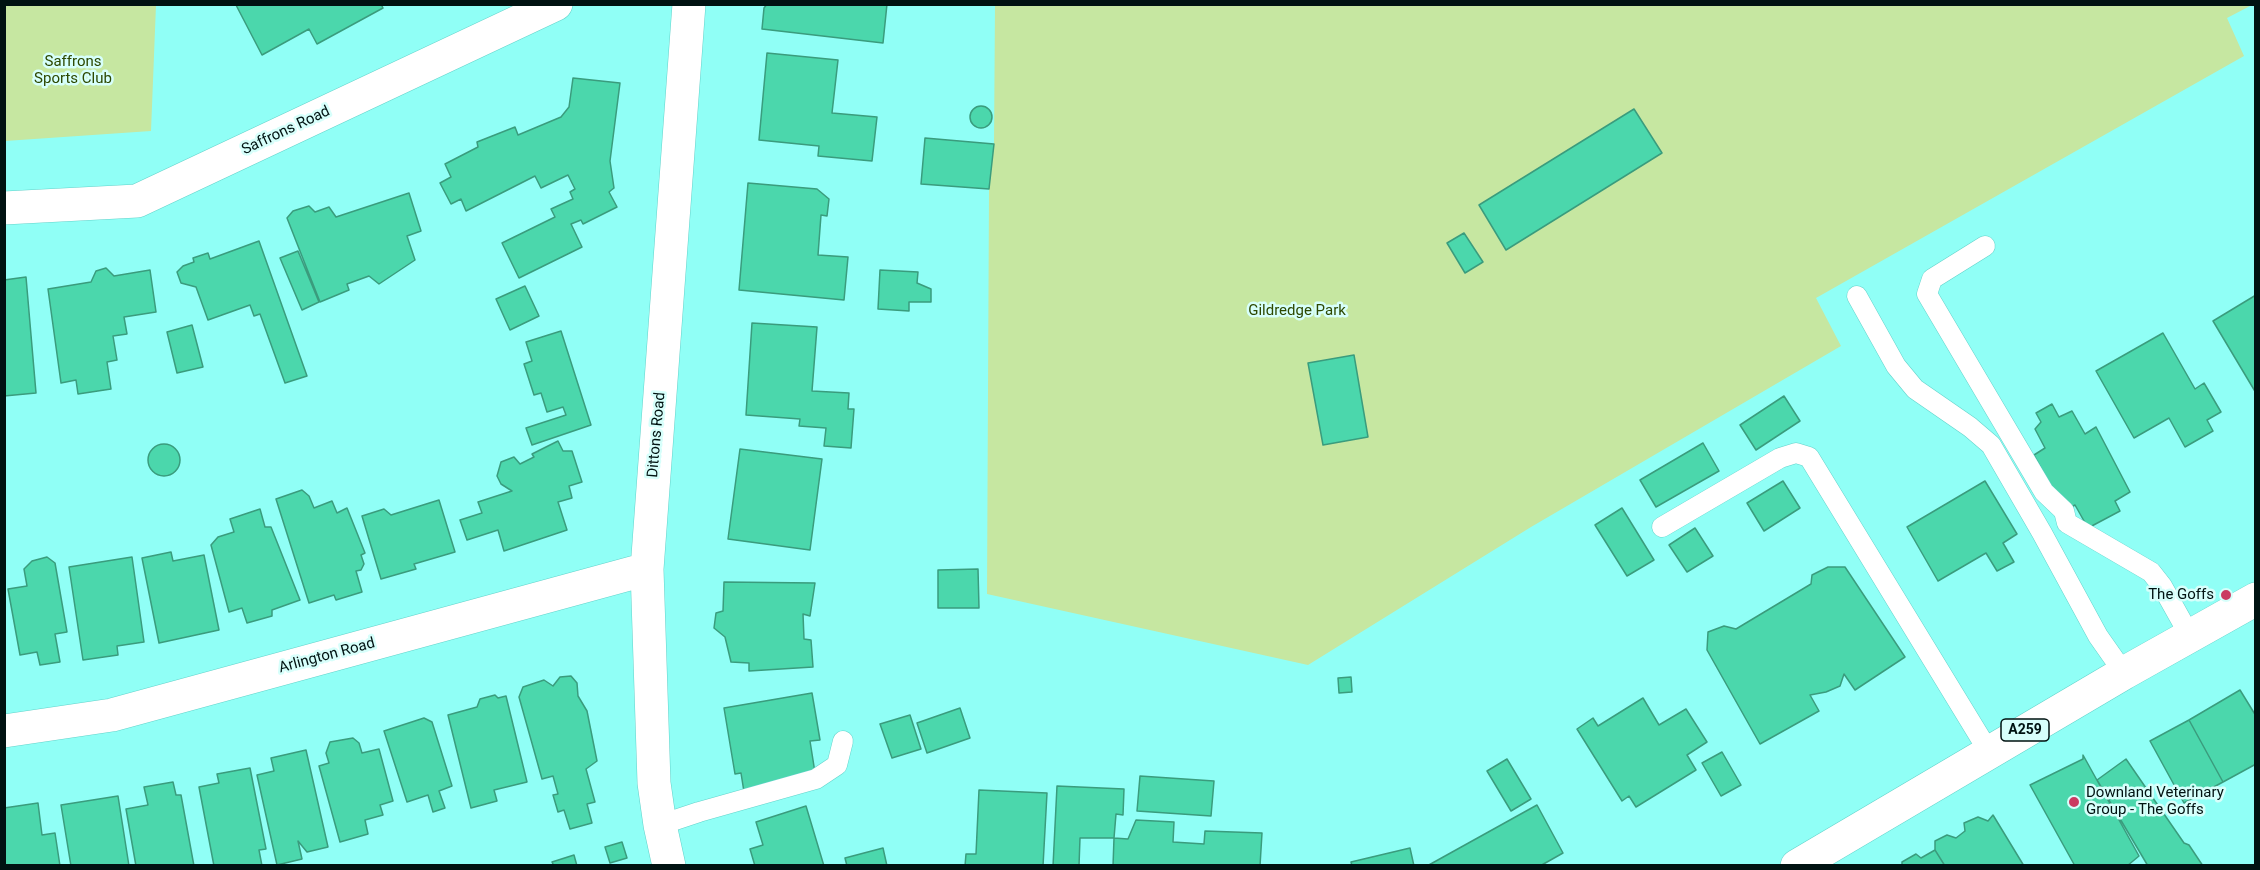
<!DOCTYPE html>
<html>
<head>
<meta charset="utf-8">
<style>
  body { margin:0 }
  #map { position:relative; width:2260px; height:870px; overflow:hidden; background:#90fff6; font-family:Roboto,sans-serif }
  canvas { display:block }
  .frame { position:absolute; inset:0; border:6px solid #001211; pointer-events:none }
</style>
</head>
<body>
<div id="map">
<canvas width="2260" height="870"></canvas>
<div class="frame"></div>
</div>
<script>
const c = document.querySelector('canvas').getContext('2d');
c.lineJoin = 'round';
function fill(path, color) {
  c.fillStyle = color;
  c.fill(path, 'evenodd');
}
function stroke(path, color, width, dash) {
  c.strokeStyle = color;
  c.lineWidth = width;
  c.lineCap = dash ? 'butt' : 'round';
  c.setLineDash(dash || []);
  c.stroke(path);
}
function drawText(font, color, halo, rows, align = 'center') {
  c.font = font + ' Roboto,sans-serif';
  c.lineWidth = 5;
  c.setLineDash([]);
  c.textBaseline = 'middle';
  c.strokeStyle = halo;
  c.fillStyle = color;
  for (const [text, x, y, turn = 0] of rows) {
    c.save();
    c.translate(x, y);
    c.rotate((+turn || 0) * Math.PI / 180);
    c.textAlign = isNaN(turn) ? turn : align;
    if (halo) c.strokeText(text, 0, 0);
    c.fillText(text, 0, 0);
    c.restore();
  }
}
const green = new Path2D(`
  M5,4L156,5L151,131L5,141Z
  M995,5H2252L2227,18L2244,56L1816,298L1841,346L1531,527L1308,665L987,594L989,189L994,144Z`);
const building = new Path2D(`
  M237,4H381L383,8L317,44L309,29L262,55L236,5Z
  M767,4H887L883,43L762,29L764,8Z
  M767,53L838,60L832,113L877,117L872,161L818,156L819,146L759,140Z
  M573,78L620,83L610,161L614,188L609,192L617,207L583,224L581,220L571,224L582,247L519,278L502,243L555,217L551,209L573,199L570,192L575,189L568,175L541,188L535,176L466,211L461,199L451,204L440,183L451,177L445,164L478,147L477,142L515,127L518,135L561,117L569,107Z
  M970 117a11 11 0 1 1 22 0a11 11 0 1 1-22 0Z
  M1634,109L1662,153L1506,250L1479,205Z
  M925,138L994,144L989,189L921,184Z
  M748,183L817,189L829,199L827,216L821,215L818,255L848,257L844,300L739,290Z
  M409,193L421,231L407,236L415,260L379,284L369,276L347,284L349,290L320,302L287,218L293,211L309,206L315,212L329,207L336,217Z
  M1464,233L1483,262L1465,273L1447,243Z
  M259,241L307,376L285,383L260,314L254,316L250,305L208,320L196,287L181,283L177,272L183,266L194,262L193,258L208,253L210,259Z
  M298,251L319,302L302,310L280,258Z
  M106,268L114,276L150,270L156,312L124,317L127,334L113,336L117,360L107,362L111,389L78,394L76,380L61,383L48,289L91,282L96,271Z
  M880,270L918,272L917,283L931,289V302H909V311L878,309Z
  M26,277L36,393L4,396V280Z
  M525,286L539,316L510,330L496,299Z
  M2256,295V393L2213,321Z
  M752,323L817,327L812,391L849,393L848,409H854L851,448L824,446L826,428L799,426L800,419L746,415Z
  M192,325L203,367L177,373L167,332Z
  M561,331L591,425L532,445L526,428L566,415L563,407L547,412L541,393L534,395L524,364L532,361L526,342Z
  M2163,333L2195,389L2204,383L2221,412L2207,420L2213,431L2185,447L2169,418L2134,438L2096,371Z
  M1354,355L1368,437L1323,445L1308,363Z
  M1784,396L1800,421L1756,450L1740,425Z
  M2052,404L2059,417L2072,411L2085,434L2096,427L2130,492L2115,501L2120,511L2088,528L2075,505L2064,511L2034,455L2045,448L2035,429L2041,422L2036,413Z
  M558,441L563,451H572L582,482L569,486L572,498L558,502L567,530L504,551L498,530L467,540L460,520L482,513L478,502L512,491L501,484L497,476L501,462L514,457L520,464L534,457L532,454Z
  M1703,443L1719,471L1656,507L1640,480Z
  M148 460a16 16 0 1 1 32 0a16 16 0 1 1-32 0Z
  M740,449L822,459L810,550L728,539Z
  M1783,481L1800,508L1764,531L1747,503Z
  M1985,481L2017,534L2003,543L2014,562L1997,571L1986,553L1938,581L1907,527Z
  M302,490L309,496L314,508L332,501L337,513L347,508L365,553L361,555L364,564L361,570L356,571L362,592L336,600L334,595L309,603L276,499Z
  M439,500L455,552L414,564L416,569L381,579L362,516L384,509L391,515Z
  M1622,508L1654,560L1627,576L1595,525Z
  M260,509L265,527H271L300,600L272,610V616L247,623L242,608L229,612L211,545L218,537L234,532L230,519Z
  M1695,528L1713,556L1687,572L1669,545Z
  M171,552L173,561L204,555L219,630L159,643L142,558Z
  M47,557L55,563L67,632L55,634L60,662L40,665L37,652L20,655L8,589L27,586L24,569L32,561Z
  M132,557L144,642L117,646L118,655L83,660L69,567Z
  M1828,567H1845L1905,657L1855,690L1844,674L1840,686L1826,692L1810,695L1819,711L1760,744L1707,650L1708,632L1724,626L1736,629L1811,584L1812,575Z
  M978,569L979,608H938V570Z
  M724,582L815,583L810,616L803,614L804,639L811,640L813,667L749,671V663L731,662L725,637L714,628L716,613L723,611Z
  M571,676L577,683L578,696L587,711L597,761L586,769L595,802L587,804L592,823L570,829L564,810L558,812L553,795L558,794L553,776L542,779L519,697L523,687L544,680L553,686L560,677Z
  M1351,677L1352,692L1339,693L1338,678Z
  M2240,690L2256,716V764L2223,782L2189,720Z
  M812,693L820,740L810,741L816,779L744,792L741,773L735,774L724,708Z
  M495,695L498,698L506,696L527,782L494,790L497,801L471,808L448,715L477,707L480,699Z
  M1643,698L1659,725L1686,709L1707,742L1687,755L1696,770L1636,807L1629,796L1622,801L1577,729L1593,718L1598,726Z
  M960,708L970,738L927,753L917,723Z
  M910,715L921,749L892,758L880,724Z
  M424,718L432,722L452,786L439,791L445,808L433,812L428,795L407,802L384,731Z
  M2189,720L2223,782L2184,803L2150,741Z
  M353,738L359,743L362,753L379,749L393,801L380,805L383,815L365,820L368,834L340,842L319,766L329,763L326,753L330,742Z
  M306,750L328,847L307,852L298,841L302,859L277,865L257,775L274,771L271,758Z
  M1722,752L1741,785L1721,796L1702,763Z
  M2083,755L2139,856L2127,866H2075L2030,785L2083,759Z
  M1507,759L1531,799L1511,811L1487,771Z
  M2126,759L2184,843L2189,845L2203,866H2148L2097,780Z
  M250,768L266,849L259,850L262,866H214L199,787L219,783L217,774Z
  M1140,776L1214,781L1211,816L1137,811Z
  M173,782L176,795H181L194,866H136L126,809L148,805L144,787Z
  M1057,786L1124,789L1123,815L1116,814L1114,838H1080L1079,866H1053Z
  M979,790L1047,793L1043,866H965L966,854H976Z
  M118,796L129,866H71L61,805Z
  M38,803L42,835L55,833L60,866H4V808Z
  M1537,805L1563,853L1540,866H1427Z
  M806,806L824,866H755L750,849L763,845L756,822Z
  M1993,815L2024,866H1945L1935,850V841L1947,835L1956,838L1965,831L1964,823L1978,817L1988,821Z
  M1136,820L1174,822L1173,842L1204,844L1205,831L1262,833L1260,866H1113L1114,838L1128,839Z
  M622,842L627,858L610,863L605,847Z
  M883,848L887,866H847L845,858Z
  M1410,848L1414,866H1352L1351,862Z
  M1935,850L1945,866H1902V862L1916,854L1921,858Z
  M574,855L577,866H554L552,862Z`);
const service = new Path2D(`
  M1985,246L1932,279L1927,294L2044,492L2064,511L2067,523L2151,572L2162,586L2190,636
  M1857,296L1896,366L1915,389L1970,427L1991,445L2042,533L2098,636L2124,673
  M1662,527L1780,458L1796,453L1809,457L1989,752
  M660,825L699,812L816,779L837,765L843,741`);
const minor = new Path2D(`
  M4,208L137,201L556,4
  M4,731L112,715L647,569
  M669,866L660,825L654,783L647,569L689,4`);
const primary = new Path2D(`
  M1797,866L2124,673L2256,599`);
const markers = [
  [2226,595,6,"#ca3b61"],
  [2074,802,6,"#ca3b61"]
];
const shields = [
  [2025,730,48]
];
const shieldNames = [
  ["A259",2025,730]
];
const parkNames = [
  ["Saffrons",73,62],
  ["Sports Club",73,79],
  ["Gildredge Park",1297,311]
];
const streetNames = [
  ["Saffrons Road",286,131,-25],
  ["Dittons Road",657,435,-85],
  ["Arlington Road",327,656,-15]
];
const poiNames = [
  ["The Goffs",2214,595],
  ["Downland Veterinary",2086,793,"left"],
  ["Group - The Goffs",2086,810,"left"]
];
fill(green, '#c6e7a1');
fill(building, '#4bd7ac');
stroke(building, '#3a9c7d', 1.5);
stroke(service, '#62d2ca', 21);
stroke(minor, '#62d2ca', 34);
stroke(primary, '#62d2ca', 34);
stroke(service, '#fff', 20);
stroke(minor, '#fff', 33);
stroke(primary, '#fff', 33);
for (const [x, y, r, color] of markers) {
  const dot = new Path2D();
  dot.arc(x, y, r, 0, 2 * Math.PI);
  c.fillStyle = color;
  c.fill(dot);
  stroke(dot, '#d7fffb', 2);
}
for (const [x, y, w] of shields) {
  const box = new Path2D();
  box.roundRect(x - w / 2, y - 11, w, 22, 4.5);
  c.fillStyle = '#d7fffb';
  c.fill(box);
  stroke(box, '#001211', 1.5);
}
drawText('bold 14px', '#001211', null, shieldNames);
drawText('15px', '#2d4800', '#d7fffb', parkNames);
drawText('15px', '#001211', '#d7fffb', streetNames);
drawText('15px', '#001211', '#d7fffb', poiNames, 'right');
</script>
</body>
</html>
